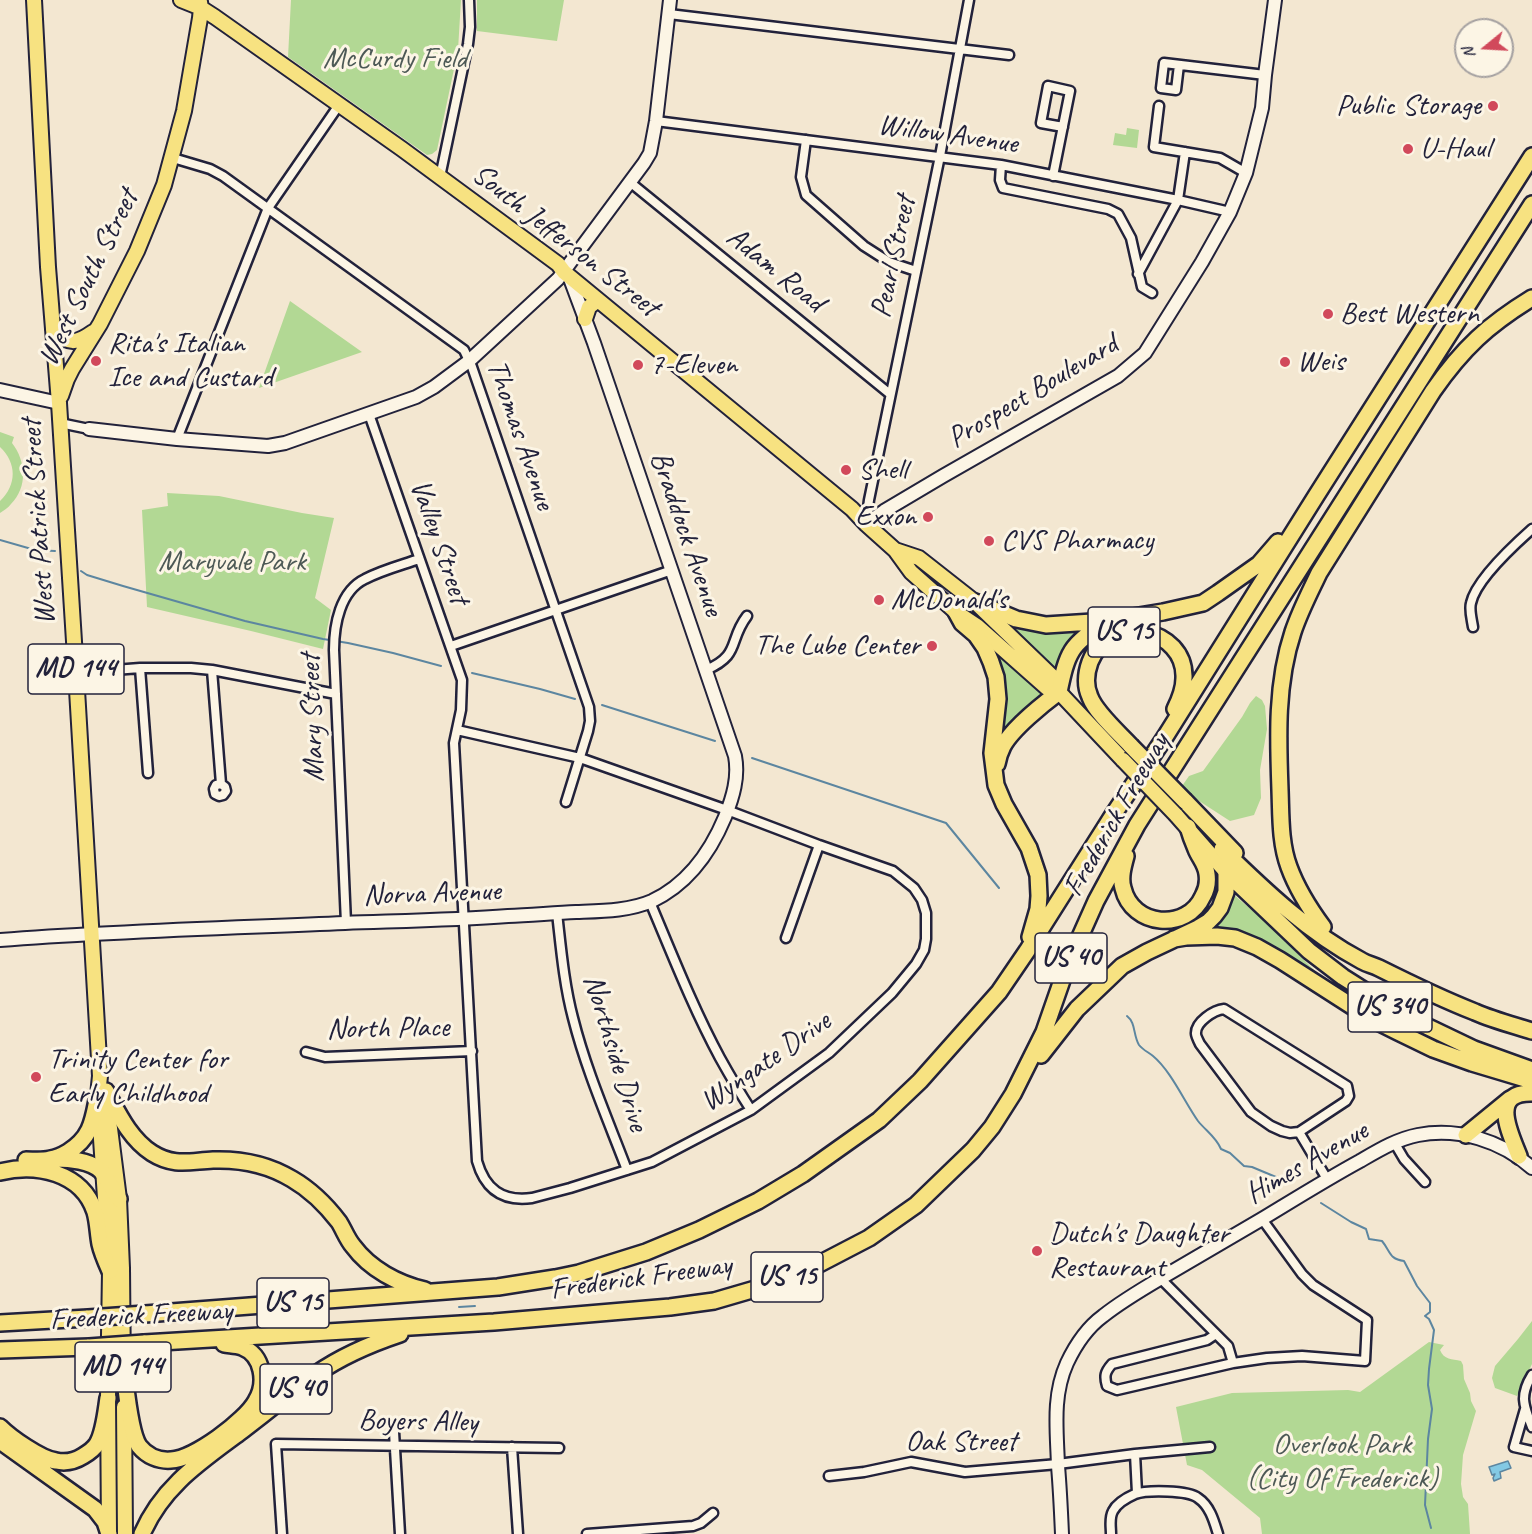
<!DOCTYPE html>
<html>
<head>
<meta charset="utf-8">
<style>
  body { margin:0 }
  #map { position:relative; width:1532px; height:1534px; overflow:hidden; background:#f3e7d1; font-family:Caveat,sans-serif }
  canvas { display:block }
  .north { position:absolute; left:1454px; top:18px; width:60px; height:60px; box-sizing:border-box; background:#fcf5e5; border:2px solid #a5a1a1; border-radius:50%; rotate:252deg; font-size:16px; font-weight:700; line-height:24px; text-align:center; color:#22223b }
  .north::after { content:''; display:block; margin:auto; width:21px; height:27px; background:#d1495b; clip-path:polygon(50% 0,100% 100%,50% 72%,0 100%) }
</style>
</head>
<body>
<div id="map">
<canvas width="1532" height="1534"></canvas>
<div class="north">N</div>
</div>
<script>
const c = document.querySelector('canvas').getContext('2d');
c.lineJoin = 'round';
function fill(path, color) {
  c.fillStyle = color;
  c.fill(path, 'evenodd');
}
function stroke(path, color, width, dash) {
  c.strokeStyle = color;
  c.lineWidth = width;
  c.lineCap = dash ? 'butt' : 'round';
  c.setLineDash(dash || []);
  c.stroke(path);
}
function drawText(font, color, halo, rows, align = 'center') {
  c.font = font + ' Caveat,sans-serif';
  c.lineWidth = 6;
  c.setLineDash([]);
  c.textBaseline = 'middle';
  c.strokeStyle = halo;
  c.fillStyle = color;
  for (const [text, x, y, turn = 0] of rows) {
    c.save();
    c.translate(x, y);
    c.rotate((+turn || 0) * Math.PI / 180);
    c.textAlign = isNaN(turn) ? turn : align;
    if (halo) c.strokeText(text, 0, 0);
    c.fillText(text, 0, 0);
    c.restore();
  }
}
const green = new Path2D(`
  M291,0H461L458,50L437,150L432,154L427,155L288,57Z
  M477,0H564L557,41L477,31Z
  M1127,128L1139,130L1137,148L1113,145L1115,133L1126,135Z
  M290,301L362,352L259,388Z
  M0,432L14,437L12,443C26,461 28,487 11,504C8,508 4,510 0,513V501C17,485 17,463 0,447Z
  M167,493L219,496L302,513L334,518L315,598L331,610L323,649L251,631L147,607L142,510L168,506Z
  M999,619L1080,628L1066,643L1056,668Z
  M987,644L1045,695L1000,743Z
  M1256,696L1262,700L1265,706L1267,729L1260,770L1261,798L1254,815L1230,821L1196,799L1182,786L1189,776L1203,771L1242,717L1250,703Z
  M1231,894H1233L1268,924L1335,991L1301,969L1204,933Z
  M1532,1321V1364L1517,1396L1495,1388L1492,1378L1495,1366L1518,1339Z
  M1429,1342L1444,1345L1440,1350C1444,1360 1452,1359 1461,1361L1463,1365L1464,1379L1470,1393L1471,1401L1476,1411L1463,1455L1461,1484L1463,1497L1468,1504L1470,1534H1262L1260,1518L1202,1470L1187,1465L1176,1407L1232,1393L1348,1390L1360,1392Z`);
const water = new Path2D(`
  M1508,1461L1511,1468L1500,1472L1501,1478L1494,1481L1493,1478L1495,1474L1492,1475L1489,1467Z`);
const stream = new Path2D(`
  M0,540L35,550L55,551
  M81,571L87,575L123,586L245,621L323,639L348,643L393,653L441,666
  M472,673L540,689L575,699
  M602,705L715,741
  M752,758L946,823L999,888
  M1127,1016C1136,1023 1133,1035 1139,1045C1143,1050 1148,1052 1153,1056C1171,1071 1184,1101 1198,1121C1206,1131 1216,1137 1221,1149L1230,1153L1244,1166L1252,1167L1288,1182
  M1321,1203L1351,1222L1366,1229L1369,1239L1382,1241C1391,1252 1389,1259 1404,1261L1417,1286L1430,1303V1312L1425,1316L1429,1319L1434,1330L1429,1369L1428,1385L1432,1409L1428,1439L1425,1505L1431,1528
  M459,1307L475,1306`);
const street = new Path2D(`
  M669,14L1009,55
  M1179,65L1176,90L1161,88L1164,63L1265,75
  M1159,106L1154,147L1220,158L1246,173
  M656,121L1001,165L1178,200L1230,212
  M806,140L801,177L806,195L864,246L889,262L916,271
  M173,158L210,169L223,176L464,350L472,367L589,707L590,721L588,731L566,802
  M1001,165L1000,180L1003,188L1108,209L1118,214L1131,238L1142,287L1152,293
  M1053,176L1070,91L1048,86L1041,123L1063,127
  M440,177L468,44L470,27L469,0
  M631,183L890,394
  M1138,274L1178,200L1185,152
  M369,414L462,680L461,710L454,743L477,1161C485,1189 502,1202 532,1198L570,1188L652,1162L751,1110L829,1053L892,993L916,964L924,950L926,939V913L922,900L914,888L893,871L819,845L727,810L580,758L457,730
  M60,423L89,429
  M177,439L268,208L339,105
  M866,524L869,500L940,156L969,0
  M1473,627C1472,620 1469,610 1471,603C1476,580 1514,545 1532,529
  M451,646L672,570
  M140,668L148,773
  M212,670L221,784L225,787L226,791L223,795L219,796L215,794L214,789L216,785L221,784
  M706,670C741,655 728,641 747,616
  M76,673L140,668H191L212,670L336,694
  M650,902C672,954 693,1008 720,1058C730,1076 740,1093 751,1110
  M557,913C561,948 564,984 573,1018C586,1070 608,1120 627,1170
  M346,923L334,650C334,625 340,591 365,579C382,570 402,565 419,559
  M786,938L819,845
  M306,1052L325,1057L472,1051
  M1299,1132L1346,1101L1349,1096L1347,1086L1224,1009C1214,1010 1195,1022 1196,1034C1196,1036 1199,1042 1200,1044L1251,1112L1271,1126L1282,1131L1290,1133L1299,1132L1327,1179
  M1394,1142L1404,1159L1425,1182
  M1161,1279L1228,1346L1233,1363L1267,1358L1302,1356L1365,1361L1367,1320L1313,1285L1302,1274L1262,1219
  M1216,1334L1207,1340L1112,1364C1105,1372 1104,1376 1107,1386L1117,1390L1233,1363
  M1532,1375C1519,1396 1524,1406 1532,1427
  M1525,1409L1514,1447L1532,1451
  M394,1432L400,1534
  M512,1447L518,1534
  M1135,1454L1137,1493
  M829,1476L864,1472L911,1462L965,1472L1058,1464L1135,1454L1210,1447
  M282,1534L276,1444L559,1448
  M587,1534L693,1526L701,1523L713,1513
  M1111,1534C1111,1526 1109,1518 1113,1511C1117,1503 1126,1498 1135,1494C1147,1490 1188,1490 1198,1498C1210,1506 1214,1521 1218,1534`);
const secondary = new Path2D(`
  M0,390L59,403
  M89,429L177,439L268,446L285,443L416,397L434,387L469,361L558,279L644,163L650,153L656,121L670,0
  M866,524L884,511L943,476L1118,376L1145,353L1202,262L1230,212L1246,173L1262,108L1265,75L1275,0
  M0,940C115,931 230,928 345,923C399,921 454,920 508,916C531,915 554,913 576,912C601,911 629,911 652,901C688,884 710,853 725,817C733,797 739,777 735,756L594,343L569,276
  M1062,1534C1061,1511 1060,1489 1058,1466C1057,1431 1052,1396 1067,1363C1075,1346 1088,1327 1103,1316C1123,1300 1146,1287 1168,1274C1199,1256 1231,1237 1262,1219C1295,1199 1327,1179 1360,1161C1379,1150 1397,1139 1418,1135C1458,1127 1502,1141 1532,1168`);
const primary = new Path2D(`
  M34,0L48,267L59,403L76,673L100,1076L98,1095L110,1271L108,1398L109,1531
  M181,0L201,8L215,17L402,149L558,264L564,272L852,509L866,524L895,550L911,572L956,612L977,626L1047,688L1059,692L1123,760
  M585,319L589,307L598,300
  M53,330C69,345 76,344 93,332
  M61,396L67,379L72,369L100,324L137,251L164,185L184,111L200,18L201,8L200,2
  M895,550L919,558L975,602L1057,681L1059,692
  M1176,815L1226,872
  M107,1105L119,1199L122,1268L123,1376
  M124,1407L125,1534`);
const highway = new Path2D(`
  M975,602L1016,619L1046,625L1108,621L1163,612L1203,603L1218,593L1259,564L1278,542
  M956,612L962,623L976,635L985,648L991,662L996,677L998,699L992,753L996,785L1004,804L1029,848L1038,875L1039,896L1038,909L1030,937
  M1131,746C1119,733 1096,713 1090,697C1085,686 1086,673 1090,662C1110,612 1186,628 1184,678C1184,689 1180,699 1175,709
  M997,764C998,758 1000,752 1003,746C1012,729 1043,704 1059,692C1067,654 1070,643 1106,623
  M1185,801L1235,853
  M1222,849C1264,890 1309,933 1362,961C1367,964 1373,965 1379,968C1411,984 1442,999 1475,1012C1493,1020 1513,1025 1532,1031
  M1126,856C1123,867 1120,878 1123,888C1132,927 1187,932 1203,896C1207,889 1208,881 1207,874C1206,864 1199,857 1196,849C1193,842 1190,834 1188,827
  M1226,872L1309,951L1343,977L1403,1015L1474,1049L1532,1070
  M1323,927C1309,908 1297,889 1289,867C1280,843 1281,816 1280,790C1278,737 1276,683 1293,632C1300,611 1310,592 1319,573L1433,391C1463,348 1488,325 1532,298
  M1174,939L1186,937L1217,936L1235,938L1257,947L1280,960L1372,1019L1398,1032L1433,1049L1472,1063L1532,1081
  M1041,1055L1077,1009L1122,966L1147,952L1198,928L1208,922L1214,916L1220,908L1226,892V869
  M106,1091C118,1113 130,1139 152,1153C174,1167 190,1161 213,1160C241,1159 269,1165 292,1179C311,1190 326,1205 339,1222C344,1230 347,1239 353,1246C370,1269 398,1284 425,1290
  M1466,1135L1510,1099
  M1519,1156C1510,1133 1489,1092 1532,1093
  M56,1159C69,1159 91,1161 101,1171C108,1179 113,1191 119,1199
  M26,1160C34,1160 43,1161 50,1159C56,1158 63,1155 68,1152C92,1137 93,1120 98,1095
  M0,1172C36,1163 82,1172 95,1212C98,1222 98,1234 100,1244C102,1253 106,1262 110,1271
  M145,1314L498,1287L555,1278L579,1273L646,1252L699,1230L758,1201L803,1174L879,1120L920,1081L999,992L1027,951L1113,815L1165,737L1316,496L1532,156
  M0,1323L88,1318
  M144,1343L494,1322L670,1307L714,1301L762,1287L821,1263L869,1238L916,1205L973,1150L992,1127L1013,1094L1044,1032L1067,966L1096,901L1137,825L1532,204
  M0,1350L89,1347
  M123,1365C126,1384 129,1431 139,1446C147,1456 159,1461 171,1460C194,1459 245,1421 256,1401C267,1383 263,1355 242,1347C236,1345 229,1345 224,1344
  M0,1427C11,1438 41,1459 56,1461C65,1463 75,1461 83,1456C88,1453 94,1449 97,1444C104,1433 106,1411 108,1398
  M0,1441L95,1509L105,1522L109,1534
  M142,1534C162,1487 200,1462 239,1433C265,1413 290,1393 316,1374C342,1356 370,1344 400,1334`);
const primaryBridge = new Path2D(`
  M1123,760L1176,815`);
const highwayBridge = new Path2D(`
  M1131,746L1185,801
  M88,1318L145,1314
  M89,1347L144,1343`);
const markers = [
  [1493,106,6,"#d1495b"],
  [1408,149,6,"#d1495b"],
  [1328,314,6,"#d1495b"],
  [96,361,6,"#d1495b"],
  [1285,362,6,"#d1495b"],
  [638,365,6,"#d1495b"],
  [846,470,6,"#d1495b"],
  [928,517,6,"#d1495b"],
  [989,541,6,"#d1495b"],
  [879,600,6,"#d1495b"],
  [932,646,6,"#d1495b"],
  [36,1077,6,"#d1495b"],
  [1037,1251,6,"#d1495b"]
];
const shields = [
  [1124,632,72],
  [76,669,96],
  [1071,958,72],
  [1390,1007,84],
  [787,1277,72],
  [293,1303,72],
  [123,1367,96],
  [296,1389,72]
];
const shieldNames = [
  ["US 15",1124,632],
  ["MD 144",76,669],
  ["US 40",1071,958],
  ["US 340",1390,1007],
  ["US 15",787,1277],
  ["US 15",293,1303],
  ["MD 144",123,1367],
  ["US 40",296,1389]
];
const parkNames = [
  ["McCurdy Field",395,59],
  ["Maryvale Park",232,562],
  ["Overlook Park",1342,1445],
  ["(City Of Frederick)",1342,1479]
];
const poiNames = [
  ["Public Storage",1481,106,"right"],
  ["U-Haul",1420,149],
  ["Best Western",1340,314],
  ["Rita's Italian",108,344],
  ["Ice and Custard",108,378],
  ["Weis",1297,362],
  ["7-Eleven",650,365],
  ["Shell",858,470],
  ["Exxon",916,517,"right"],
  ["CVS Pharmacy",1001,541],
  ["McDonald's",891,600],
  ["The Lube Center",920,646,"right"],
  ["Trinity Center for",48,1060],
  ["Early Childhood",48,1094],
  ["Dutch's Daughter",1049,1234],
  ["Restaurant",1049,1268]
];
const streetNames = [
  ["Willow Avenue",948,135,8],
  ["South Jefferson Street",565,241,38],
  ["Pearl Street",894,257,-78],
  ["Adam Road",775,270,39],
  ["West South Street",89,278,-64],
  ["Prospect Boulevard",1033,392,-31],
  ["Thomas Avenue",520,435,71],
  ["West Patrick Street",39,522,-94],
  ["Braddock Avenue",686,534,71],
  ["Valley Street",439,542,71],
  ["Mary Street",313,718,-92],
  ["Frederick Freeway",1117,815,-60],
  ["Norva Avenue",432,894,-2],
  ["North Place",388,1029,-1],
  ["Northside Drive",615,1053,73],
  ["Wyngate Drive",766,1062,-35],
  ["Himes Avenue",1307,1163,-30],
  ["Frederick Freeway",641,1278,-8],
  ["Frederick Freeway",141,1316,-3],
  ["Boyers Alley",418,1422,1],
  ["Oak Street",961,1442]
];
fill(green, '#b2d894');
fill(water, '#83c9e4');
stroke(water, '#5c86a0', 1.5);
stroke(stream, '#5c86a0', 2);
stroke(street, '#22223b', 13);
stroke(secondary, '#22223b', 16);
stroke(primary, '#22223b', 18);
stroke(highway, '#22223b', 20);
stroke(street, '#fcf5e5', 8);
stroke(secondary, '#fcf5e5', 12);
stroke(primary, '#f7e281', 14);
stroke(highway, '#f7e281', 15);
stroke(primaryBridge, '#22223b', 18, []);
stroke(highwayBridge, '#22223b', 20, []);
stroke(primaryBridge, '#f7e281', 14);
stroke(highwayBridge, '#f7e281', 15);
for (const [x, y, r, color] of markers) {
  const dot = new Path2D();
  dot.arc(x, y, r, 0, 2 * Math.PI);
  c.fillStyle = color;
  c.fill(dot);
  stroke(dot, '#fcf5e5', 2);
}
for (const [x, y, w] of shields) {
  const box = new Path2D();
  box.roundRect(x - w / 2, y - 25, w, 50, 4.5);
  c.fillStyle = '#fcf5e5';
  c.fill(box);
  stroke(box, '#22223b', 1.5);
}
drawText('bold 28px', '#22223b', null, shieldNames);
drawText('30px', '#4d5956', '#fcf5e5', parkNames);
drawText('30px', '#22223b', '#fcf5e5', poiNames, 'left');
drawText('30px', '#22223b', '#fcf5e5', streetNames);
</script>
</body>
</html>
